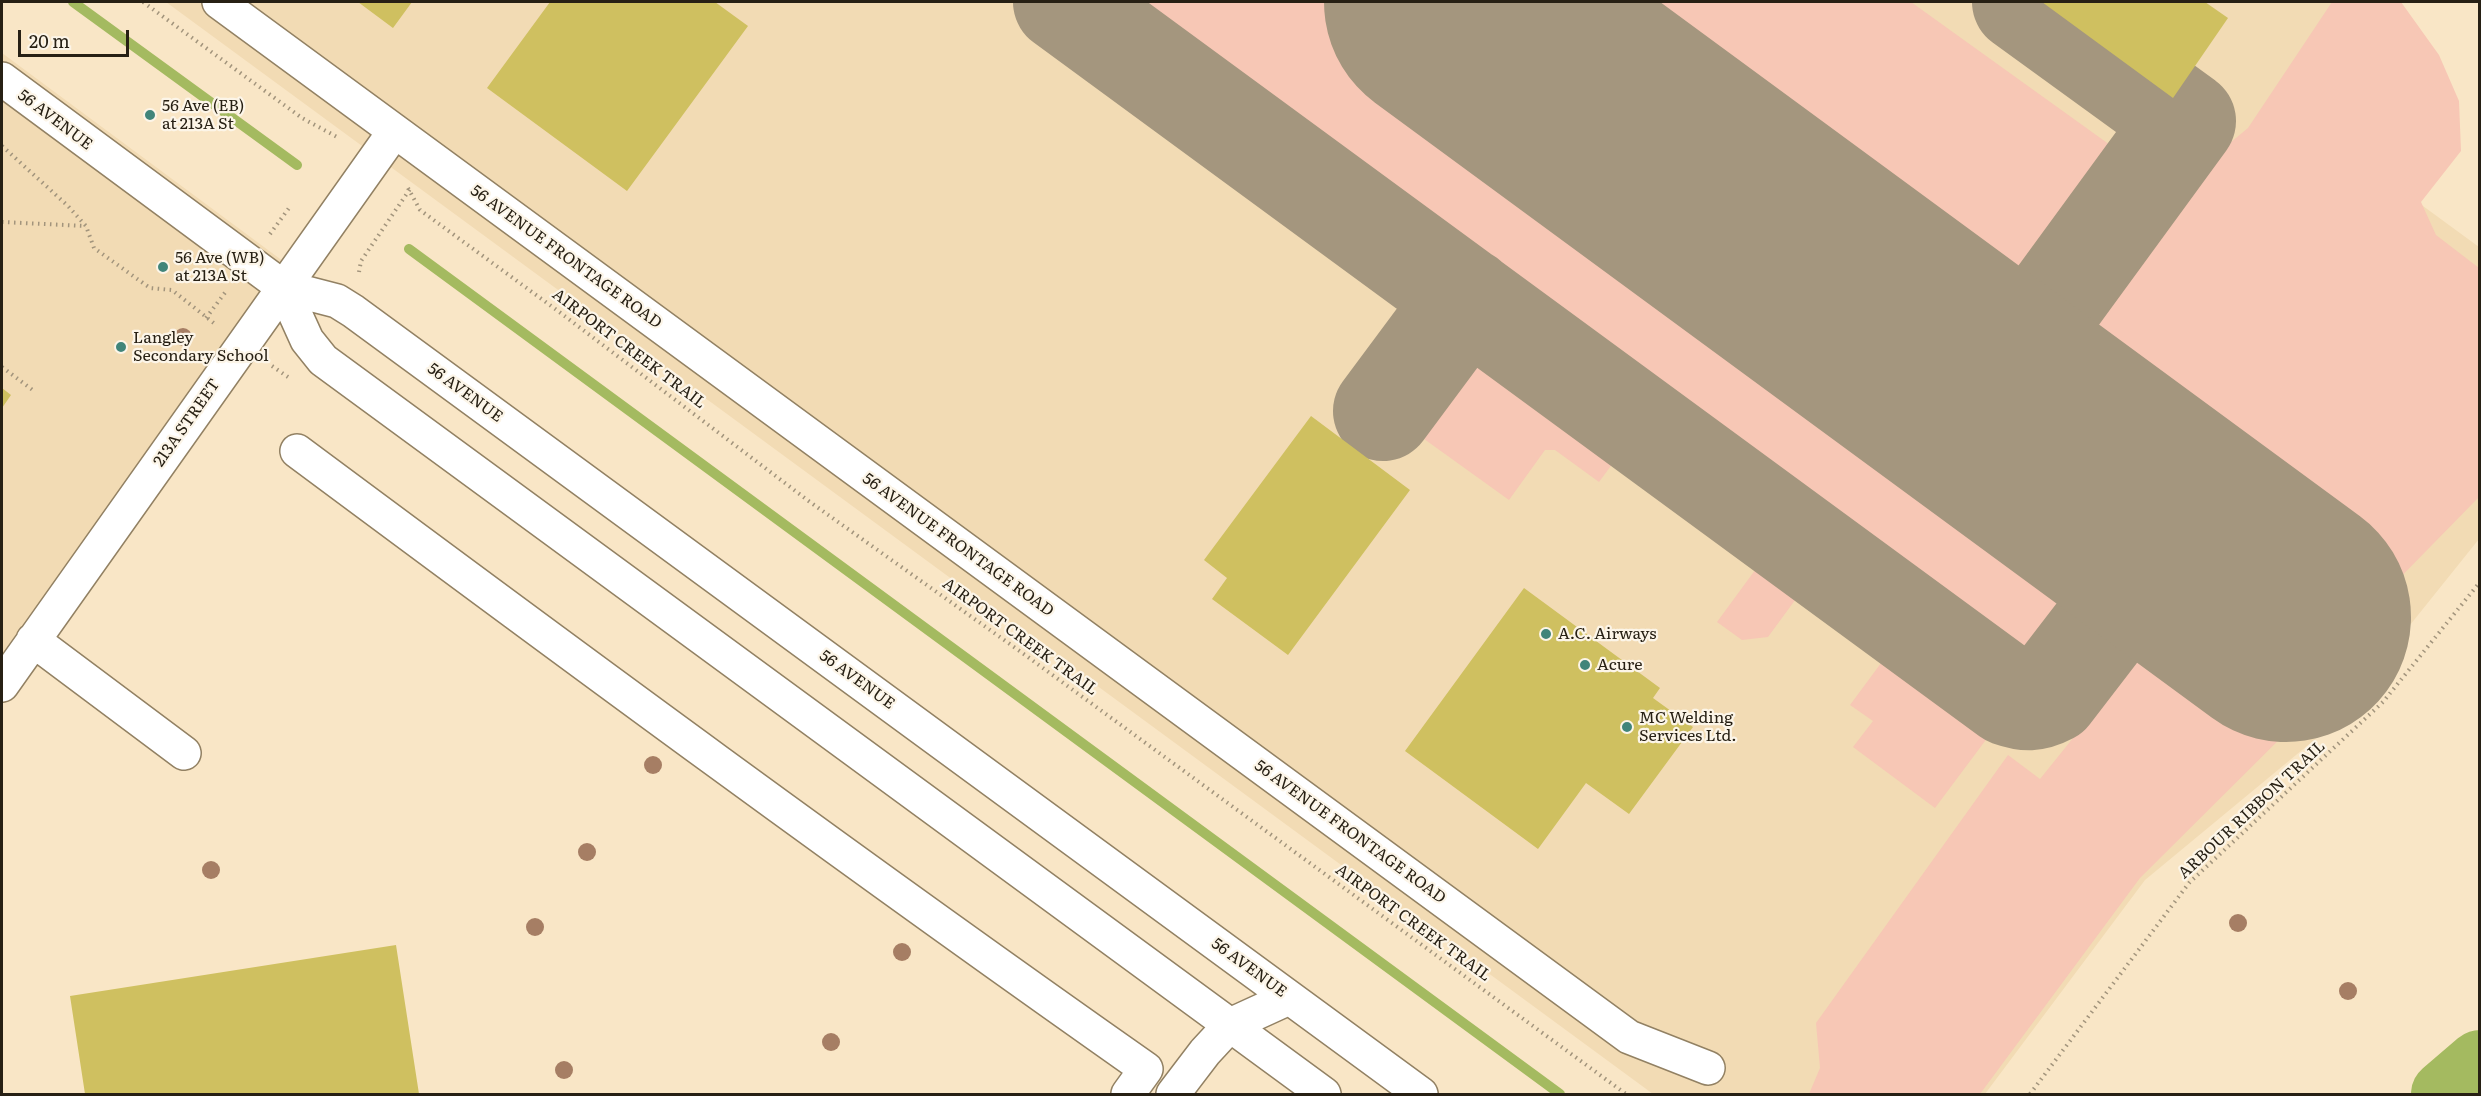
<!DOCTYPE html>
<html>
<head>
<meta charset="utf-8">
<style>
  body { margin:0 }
  #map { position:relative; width:2481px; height:1096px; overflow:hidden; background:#f9e6c6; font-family:Literata,serif }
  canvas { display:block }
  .frame { position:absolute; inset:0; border:3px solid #272014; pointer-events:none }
  .scale { position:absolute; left:18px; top:30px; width:111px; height:27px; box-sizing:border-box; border:3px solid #272014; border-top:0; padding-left:8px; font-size:18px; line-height:21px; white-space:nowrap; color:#272014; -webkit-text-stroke:4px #fcf5e8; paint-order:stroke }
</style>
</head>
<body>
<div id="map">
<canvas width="2481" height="1096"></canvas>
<div class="frame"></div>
<div class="scale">20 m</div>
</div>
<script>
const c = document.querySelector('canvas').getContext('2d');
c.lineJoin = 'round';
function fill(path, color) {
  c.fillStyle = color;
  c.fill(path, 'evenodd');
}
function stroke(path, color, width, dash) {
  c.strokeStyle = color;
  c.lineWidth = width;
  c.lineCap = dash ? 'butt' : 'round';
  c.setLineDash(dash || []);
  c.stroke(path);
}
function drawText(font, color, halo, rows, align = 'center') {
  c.font = font + ' Literata,serif';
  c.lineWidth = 4.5;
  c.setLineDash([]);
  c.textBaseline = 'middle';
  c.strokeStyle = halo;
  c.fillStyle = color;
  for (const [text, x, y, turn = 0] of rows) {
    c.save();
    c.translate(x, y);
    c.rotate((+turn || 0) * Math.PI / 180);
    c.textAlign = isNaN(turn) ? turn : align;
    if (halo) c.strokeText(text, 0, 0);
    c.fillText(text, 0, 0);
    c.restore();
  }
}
const built = new Path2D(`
  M166,2H2358L2285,105L2479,247V539L2325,731L2145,880L1985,1094H1653Z
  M2,53L295,270L2,665Z`);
const green = new Path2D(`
  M1096,2H1337L2076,545L2074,623L2060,645L1994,662Z
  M1557,2H1911L2124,155L2001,328Z
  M2332,2H2401L2439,55L2459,101L2461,151L2421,202L2436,235L2479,268V497L2336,643L2319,700L2140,878L1980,1094H1809L1820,1068L1816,1023L2008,755L2040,779L2136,660L2211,643L2251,672L2327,574L2047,362L2172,191L2248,128Z
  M1459,337L1619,455L1599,482L1555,450H1545L1509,500L1413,431L1407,407Z
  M1761,562L1801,592L1768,637L1742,640L1717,622Z
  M1887,655L1991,733L1935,808L1853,747L1873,721L1850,705Z`);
const stream = new Path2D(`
  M73,2L297,165
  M409,249L1560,1094`);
const river = new Path2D(`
  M2445,1094L2480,1064`);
const taxiway = new Path2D(`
  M1063,2L2009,696C2026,702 2035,702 2050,694L2173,534
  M1985,396L2186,121L2022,2
  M1383,411L1467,298`);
const runway = new Path2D(`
  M1449,2L2286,617`);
const building = new Path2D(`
  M358,2H412L393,28Z
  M550,2H715L748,26L627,191L487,88Z
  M2042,2H2205L2228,18L2173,98Z
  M2,388L11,395L2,408Z
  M1311,416L1410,490L1288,655L1212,599L1227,578L1204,560Z
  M1524,588L1660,688L1653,698L1693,727L1629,814L1586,783L1538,849L1405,751Z
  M396,945L419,1094H85L70,996Z`);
const path = new Path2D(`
  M143,2L302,118L339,138
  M2,146L67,205L86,226L94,248L150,288L172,290L215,324
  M408,188L420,210L558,311L810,502L1021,652L1626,1094
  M2,222L86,226
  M270,234L289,208
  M359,272L361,261L410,189
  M206,318L227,290
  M272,366L288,377
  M2,367L34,391
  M2030,1094L2189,883L2383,702L2480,582`);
const minor = new Path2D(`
  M219,2L1629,1037L1708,1068
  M297,451C578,660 860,868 1146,1069L1128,1094
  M33,640L184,753
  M2,685L394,132
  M1173,1094L1205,1052L1230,1025`);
const major = new Path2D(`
  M2,79L283,287L337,301L353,311L1421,1094
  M283,287L307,340L323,360L1324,1094
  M1230,1025L1289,998`);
const trees = [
  [183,337],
  [653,765],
  [587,852],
  [211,870],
  [2238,923],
  [535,927],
  [902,952],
  [2348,991],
  [831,1042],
  [564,1070]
];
const markers = [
  [150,115,6,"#41857a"],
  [163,267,6,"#41857a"],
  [121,347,6,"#41857a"],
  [1546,634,6,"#41857a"],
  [1585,665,6,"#41857a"],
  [1627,727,6,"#41857a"]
];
const poiNames = [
  ["56 Ave (EB)",162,106],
  ["at 213A St",162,124],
  ["56 Ave (WB)",175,258],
  ["at 213A St",175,276],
  ["Langley",133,338],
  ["Secondary School",133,356],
  ["A.C. Airways",1558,634],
  ["Acure",1597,665],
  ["MC Welding",1639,718],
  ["Services Ltd.",1639,736]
];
const streetNames = [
  ["56 AVENUE",55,120,37],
  ["56 AVENUE FRONTAGE ROAD",566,257,36],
  ["AIRPORT CREEK TRAIL",629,349,37],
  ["56 AVENUE",465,393,36],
  ["213A STREET",187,423,-55],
  ["56 AVENUE FRONTAGE ROAD",958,545,36],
  ["AIRPORT CREEK TRAIL",1020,637,36],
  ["56 AVENUE",857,680,36],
  ["ARBOUR RIBBON TRAIL",2252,810,-43],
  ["56 AVENUE FRONTAGE ROAD",1350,832,36],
  ["AIRPORT CREEK TRAIL",1413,923,36],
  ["56 AVENUE",1249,968,36]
];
fill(built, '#f2dbb4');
fill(green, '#f7c7b5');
stroke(stream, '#a4ba60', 10);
stroke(river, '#a4ba60', 68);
stroke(taxiway, '#a4967e', 100);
stroke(runway, '#a4967e', 250);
fill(building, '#cfc060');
stroke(minor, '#928163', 36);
stroke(major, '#928163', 36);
stroke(path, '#a2947c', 4, [1.5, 4.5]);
stroke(minor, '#fff', 33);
stroke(major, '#fff', 33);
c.fillStyle = '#a67e64';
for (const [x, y] of trees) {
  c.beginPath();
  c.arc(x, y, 9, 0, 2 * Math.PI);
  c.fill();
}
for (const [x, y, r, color] of markers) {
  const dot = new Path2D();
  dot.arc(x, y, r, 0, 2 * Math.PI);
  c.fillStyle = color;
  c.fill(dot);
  stroke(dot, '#fcf5e8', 2);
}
drawText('16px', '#272014', '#fcf5e8', poiNames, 'left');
drawText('16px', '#272014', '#fcf5e8', streetNames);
</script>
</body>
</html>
